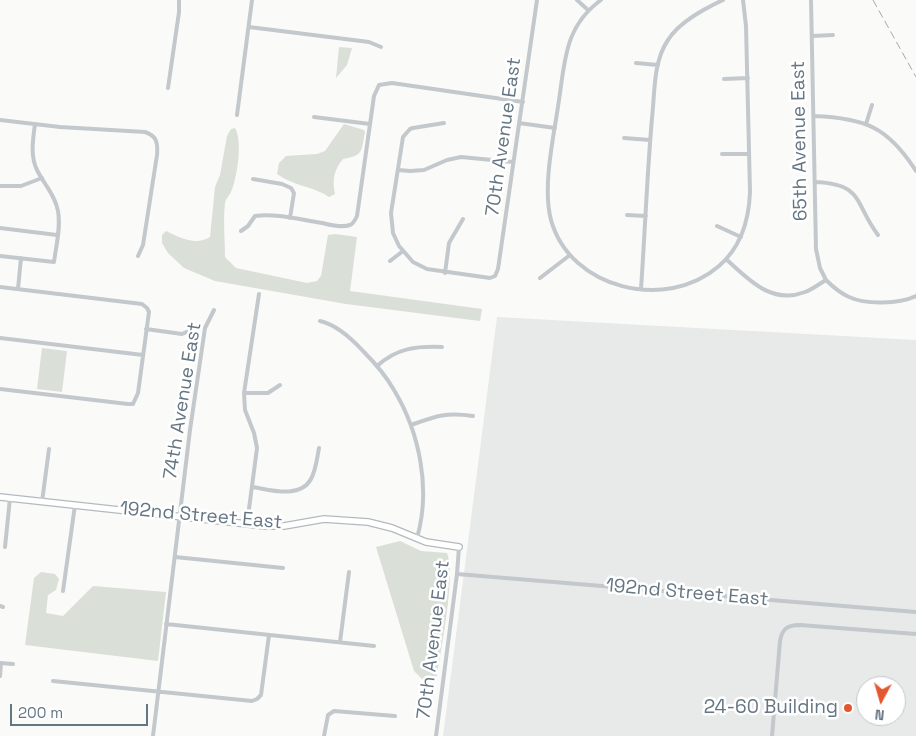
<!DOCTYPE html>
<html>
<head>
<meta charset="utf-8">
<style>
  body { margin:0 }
  #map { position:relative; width:916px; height:736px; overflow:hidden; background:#fafaf8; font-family:"Space Grotesk",sans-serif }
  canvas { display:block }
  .north { position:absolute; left:856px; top:676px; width:50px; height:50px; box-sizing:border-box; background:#fff; border:1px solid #c1c8cd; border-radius:50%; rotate:186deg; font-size:14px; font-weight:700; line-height:20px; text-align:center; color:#657683 }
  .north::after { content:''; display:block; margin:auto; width:18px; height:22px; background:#e4572e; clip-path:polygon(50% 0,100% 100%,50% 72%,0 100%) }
  .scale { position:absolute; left:10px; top:704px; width:138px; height:22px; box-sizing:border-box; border:2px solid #657683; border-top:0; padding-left:6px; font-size:15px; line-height:18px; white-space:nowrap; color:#657683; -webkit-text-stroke:4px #fff; paint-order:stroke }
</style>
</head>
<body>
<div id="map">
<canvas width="916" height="736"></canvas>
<div class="north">N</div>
<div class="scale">200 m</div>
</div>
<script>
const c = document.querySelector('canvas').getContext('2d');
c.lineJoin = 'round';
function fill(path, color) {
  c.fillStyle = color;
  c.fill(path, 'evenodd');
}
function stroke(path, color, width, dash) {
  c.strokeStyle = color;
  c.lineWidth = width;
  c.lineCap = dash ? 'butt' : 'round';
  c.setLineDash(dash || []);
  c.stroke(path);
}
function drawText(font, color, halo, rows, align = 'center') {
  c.font = font + ' "Space Grotesk",sans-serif';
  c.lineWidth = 5;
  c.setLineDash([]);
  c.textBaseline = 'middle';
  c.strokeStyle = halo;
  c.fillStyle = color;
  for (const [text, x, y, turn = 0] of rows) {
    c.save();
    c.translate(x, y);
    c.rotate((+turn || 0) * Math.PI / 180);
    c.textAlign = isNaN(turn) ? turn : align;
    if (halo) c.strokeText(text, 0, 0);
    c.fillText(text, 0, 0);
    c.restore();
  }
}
const built = new Path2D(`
  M497,317L916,340V736H443ZM866,686H896V716H866Z`);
const green = new Path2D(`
  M339,47L352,48L347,65L336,78Z
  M344,124L364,130L365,132C361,152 364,155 343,159C334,170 332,179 335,194L329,197C313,186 293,186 277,174L279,163L286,156L317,154L325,151Z
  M235,128C243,141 237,179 231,192C229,196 226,198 225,203C223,220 225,239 225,257L236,268L307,283L317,281L321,276L328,235L335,234L357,237L350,291L482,309L480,321L346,304L215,281L184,268L168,253L162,243V235L166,231C180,238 196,246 210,237L215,187L220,175L227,136L231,129Z
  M42,348L67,351L62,392L37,389Z
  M400,541L421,551L447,553C456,575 441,649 437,676L423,680L414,671L376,547Z
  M41,572L55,574L59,579L56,590L48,595L46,613L63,616L93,586L166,592L158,661L25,645L34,578Z`);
const street = new Path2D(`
  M577,0L588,10
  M601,0C565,26 565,60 559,100C554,136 542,186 551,220C570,289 666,312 719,266C741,247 749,220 750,192L746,26L743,0
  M811,0L816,249L820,268L826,280
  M249,27L369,42L381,47
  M812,36L833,35
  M636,63L658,65
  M724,79L748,78
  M168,88L179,12V0
  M237,115L252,0
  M814,116C865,118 888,127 916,171
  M314,117L370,124
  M0,120L60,127L145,132C157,136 158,143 157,155L143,245L138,256
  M444,123L413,128L410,129L403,137L391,213L393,233L399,246L413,262L427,269L490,278L495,276L498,269L537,0
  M519,123L555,128
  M866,124L872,105
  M624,138L650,140
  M722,154H749
  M398,170L410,171L424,170L447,160L461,157L513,162
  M253,179L282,184L291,188L294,193L290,218
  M815,182C864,184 854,203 878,235
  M0,186H21L42,178
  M627,215L646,216
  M717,226L741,237
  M0,228L57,235
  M241,231L248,226L255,216C276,213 301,220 322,223C331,225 341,228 350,225C354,223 355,220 357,216L374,96L379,85L392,83L523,102
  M0,256L54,262C56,246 61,228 58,211C55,195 44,184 37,170C30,156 33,139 35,124
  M726,259C749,280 772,305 805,292C813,289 819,284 826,280C833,287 840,293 849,297C866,305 899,304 916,296
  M390,261L403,251
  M445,273L449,243L463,219
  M540,278L570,255
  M0,287L142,304L147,308L149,312L138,393L133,404H128L0,389
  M18,289L21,258
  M641,289C645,232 647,175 652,118C655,92 653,62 668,40C679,22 704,9 723,0
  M320,321C337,325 352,339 363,351C375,363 386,376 394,390C420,433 431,490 417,538
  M146,329L182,334L191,330
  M0,338L143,355
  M377,366C397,348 416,346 442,347
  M244,393H268L280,385
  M411,425C436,416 446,412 473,416
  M253,487C271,490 300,499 311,479C316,470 317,458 319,448
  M42,502L49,449
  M247,524L257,448L254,433L245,410L244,393L259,294
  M5,547L10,498
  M175,557L283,568
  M457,574L916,612
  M63,591L75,505
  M0,606L3,607
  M166,624L374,646
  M340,642L349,572
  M0,663L13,664
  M0,676L1,663
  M53,681L252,701L257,699L261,695L269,635
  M153,736L190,430L205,328L214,310
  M324,736L328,715L334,711L395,716
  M436,736L457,574L459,547
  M772,736L780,641C782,629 787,625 800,625L916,634`);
const secondary = new Path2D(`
  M0,497L266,526H284L324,519L368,522L392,528L426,542L459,547`);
const rail = new Path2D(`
  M873,0L916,77`);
const markers = [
  [848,708,5,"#e4572e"]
];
const streetNames = [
  ["70th Avenue East",504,137,-82],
  ["65th Avenue East",800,141,-91],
  ["74th Avenue East",183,401,-81],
  ["192nd Street East",201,516,5],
  ["192nd Street East",687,593,5],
  ["70th Avenue East",434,640,-83]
];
const poiNames = [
  ["24-60 Building",838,708]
];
fill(built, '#e8e9e9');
fill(green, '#dadfd7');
stroke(secondary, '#b3babf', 8);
stroke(street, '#c3c8cc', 4);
stroke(secondary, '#fff', 5.5);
stroke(rail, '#a2aab0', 1, [8, 4]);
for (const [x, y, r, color] of markers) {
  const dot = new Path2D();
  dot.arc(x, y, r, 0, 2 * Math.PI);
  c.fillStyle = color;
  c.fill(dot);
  stroke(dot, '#fff', 2);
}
drawText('19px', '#657683', '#fff', streetNames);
drawText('19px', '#657683', '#fff', poiNames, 'right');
</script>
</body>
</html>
